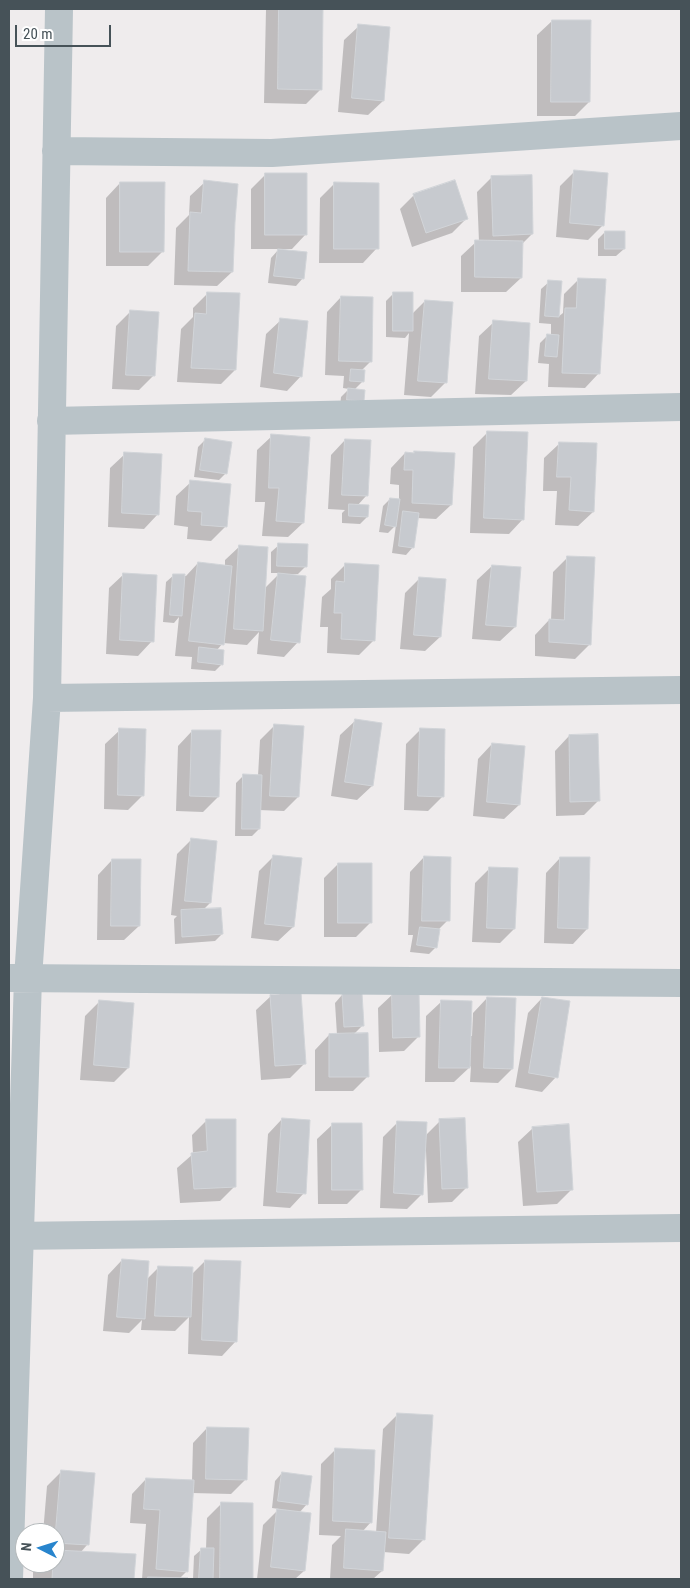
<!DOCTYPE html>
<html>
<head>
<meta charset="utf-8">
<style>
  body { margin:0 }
  #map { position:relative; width:690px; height:1588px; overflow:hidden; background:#efeced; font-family:"Roboto Condensed",sans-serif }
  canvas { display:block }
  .frame { position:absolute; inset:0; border:10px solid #465258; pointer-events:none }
  .north { position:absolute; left:15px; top:1523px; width:50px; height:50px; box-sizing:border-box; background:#fff; border:1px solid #b5babc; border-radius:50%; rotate:275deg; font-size:14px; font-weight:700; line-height:20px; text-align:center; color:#465258 }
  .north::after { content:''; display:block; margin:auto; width:18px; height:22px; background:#2885cd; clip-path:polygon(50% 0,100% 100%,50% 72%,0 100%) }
  .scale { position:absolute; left:15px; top:25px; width:96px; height:22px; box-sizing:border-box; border:2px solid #465258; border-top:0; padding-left:6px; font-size:15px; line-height:18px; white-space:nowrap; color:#465258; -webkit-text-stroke:4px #fff; paint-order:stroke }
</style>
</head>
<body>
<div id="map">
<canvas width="690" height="1588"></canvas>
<div class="frame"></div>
<div class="north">N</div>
<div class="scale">20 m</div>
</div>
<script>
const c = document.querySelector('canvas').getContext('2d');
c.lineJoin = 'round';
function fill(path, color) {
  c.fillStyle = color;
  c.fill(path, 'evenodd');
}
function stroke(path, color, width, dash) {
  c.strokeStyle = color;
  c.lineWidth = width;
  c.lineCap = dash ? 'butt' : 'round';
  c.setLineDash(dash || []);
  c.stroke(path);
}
const shadow = new Path2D(`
  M266,9H322L321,89L306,104L264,103Z
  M552,21L589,102L575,116H537V35Z
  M359,26L383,101L368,115L338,112L344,40Z
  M575,171L603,225L588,240L556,237L560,186Z
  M266,174L306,234L292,249H251V189Z
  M492,177L532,234L522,244L521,278L506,292H461V256L476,242H479L477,192Z
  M205,182L232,272L217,286L174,285L176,228L189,215L190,196Z
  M120,183L163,251L148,266H106V198Z
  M334,184L377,248L363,263H319L320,198Z
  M414,195L466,219L452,233L412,247L400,209Z
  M605,232L624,249L616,256H598V239Z
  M279,249L303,278L296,286L268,283L271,258Z
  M579,279L599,373L585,388L548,387L549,364L538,363L540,343L547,336H551V324L539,323L541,289L549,282L561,283L558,317L563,313L564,294Z
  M208,293L235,370L221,384L177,382L181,329L193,317V308Z
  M394,293L412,314L425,301L446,382L431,397L404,395L409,333L405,338L386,337V301Z
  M341,297L371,361L361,371L362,382L354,390L362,401L340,407L341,397L349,389L343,388L344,376L325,375L327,312Z
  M130,312L154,375L139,390L112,389L116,326Z
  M281,320L301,376L287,391L260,387L266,334Z
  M494,322L526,381L511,395L475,394L479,336Z
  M488,432L523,519L509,534L470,533L473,447Z
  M272,436L303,523L288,537L262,536L265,502H255L257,450Z
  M205,440L226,473L219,480L194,477L198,447Z
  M345,440L366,496L357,506L367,517L360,524L342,523V513L345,510L328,509L331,455Z
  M559,444L593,512L578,526L555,525L557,491H543L544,458Z
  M414,452L451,505L436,519L417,518L413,547L406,555L392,553L396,525L388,533L379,532L383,506L390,499L399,500V485L390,484L391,468L405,453L413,454Z
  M125,454L158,514L144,529L108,527L110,468Z
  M191,482L226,526L211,541L187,539L188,527L174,525L176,496Z
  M279,545L306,566L298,574H292L298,642L284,657L257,654L259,632L247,645L223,643L217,650L222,664L215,671L191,669L192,657L175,656L179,617L174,623L163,622L166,582L174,575L186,576L198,563L225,566V560L240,546L264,589L280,573H271V552Z
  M568,557L590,644L575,659L535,656V635L549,620H551L553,572Z
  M346,564L374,640L359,655L327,653L328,627H320L322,597L331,589V579Z
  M492,566L515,627L500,641L472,639L477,580Z
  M124,574L152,641L138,656L106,654L109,588Z
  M420,578L440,637L425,651L400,649L405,593Z
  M355,721L372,786L357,800L331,796L340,735Z
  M275,725L298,797L284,811L259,810V829L252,836H235L236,783L243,776H258L260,740Z
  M120,730L143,795L128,810L104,809L105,744Z
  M420,730L443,796L428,811L404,810L406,744Z
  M192,731L218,797L203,812L176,811L178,746Z
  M569,736L599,800L584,815L556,816L555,751Z
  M492,744L519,805L504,819L473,816L478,759Z
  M191,840L210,903L203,910L222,934L215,941L175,944L174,919L177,916L171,915L177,854Z
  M273,857L301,860L293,927L278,941L251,938L259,871Z
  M424,857L448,920L438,930L436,947L429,954L410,952L413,935H408L410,872Z
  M560,858L587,929L573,944L544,943L546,873Z
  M112,860L139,926L124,940H97L98,875Z
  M338,864L371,922L356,937H324V878Z
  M490,868L514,929L500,943L472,942L475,883Z
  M393,994L418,1037L404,1051L379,1052L378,1008Z
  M342,995L362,1026L353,1035L368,1076L353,1091H315V1050L329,1035H337L335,1003Z
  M271,996L305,1063L290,1078L261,1080L256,1010Z
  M487,998L512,1069L498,1083L470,1082L471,1066L454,1082H425L426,1016L441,1002L469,1036H472L473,1013Z
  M542,998L556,1077L542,1092L515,1087L528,1013Z
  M99,1002L128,1068L114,1082L80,1080L85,1016Z
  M282,1119L304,1193L290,1208L263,1206L268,1134Z
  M207,1120L235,1186L220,1201L180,1203L177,1168L193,1154L192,1135Z
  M440,1121L467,1187L452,1202L428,1203L426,1151H424L422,1194L407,1209L380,1208L383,1137L398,1122L425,1136Z
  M332,1125L362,1189L347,1204H318L317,1139Z
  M533,1128L572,1189L557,1204L523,1206L518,1142Z
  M122,1260L147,1279L158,1268L191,1275L205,1261L236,1341L222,1356L188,1354L189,1317L175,1331L141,1330L142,1320L129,1333L103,1331L108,1275Z
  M397,1415L424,1539L409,1554L383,1552L382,1571L373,1579H330L332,1545L341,1536L319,1535L321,1464L336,1449L371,1522L362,1532L376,1533L383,1429Z
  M207,1428L246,1479L231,1494L192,1493L187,1571L179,1579H142L146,1524L130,1523L132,1494L146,1479L192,1481L193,1443Z
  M62,1471L87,1545L80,1553L134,1555L133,1579H33V1572L42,1563H55V1533H43L47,1486Z
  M282,1473L307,1504L299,1513L304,1571L295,1579H257L263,1525L279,1509L272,1508L275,1481Z
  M221,1504H252L251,1579H193L194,1556L202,1549H206L207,1518Z`);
const building = new Path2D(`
  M279,9H323L322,90L278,89Z
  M552,20H591L590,102H551Z
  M358,24L390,27L384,101L352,98Z
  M574,170L608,173L604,226L570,223Z
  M265,173H307V235H265Z
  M532,175L533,234L493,236L491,176Z
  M204,180L238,184L235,222L233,272L188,271L190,212L201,213Z
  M455,180L468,219L426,233L413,194Z
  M120,182H165L164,252H120Z
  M334,182L379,183V249H334Z
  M605,231H625V249H605Z
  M475,240L523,241L522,278L475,277Z
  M278,249L307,252L304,279L274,276Z
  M578,278L606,279L600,374L562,373L565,308H576Z
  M548,280L562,281L559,317L545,316Z
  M207,292L240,293L236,370L191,368L195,313L206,314Z
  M393,292H413V331H393Z
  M341,296L373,297L372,362L339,361Z
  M425,300L453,302L447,383L418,381Z
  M130,310L159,312L155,376L126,375Z
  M280,318L308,321L302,377L274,373Z
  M493,320L530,323L527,381L489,379Z
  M547,334L559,335L557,357L545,356Z
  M351,369L365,370L364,382L350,381Z
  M348,388L365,390L364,401L347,400Z
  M487,431L528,432L524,520L484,518Z
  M271,434L310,437L304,523L276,521L279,488H269Z
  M205,438L232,442L227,474L200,470Z
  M345,439L371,440L368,496L342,495Z
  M559,442L597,443L594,512L569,510L571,477H557Z
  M414,451L455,453L452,505L412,503L413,470H404L405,452L414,453Z
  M124,452L162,454L159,515L122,513Z
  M190,480L231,484L227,527L201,525L202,512L188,511Z
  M390,498L400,499L396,527L385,525Z
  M349,504L369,505L368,517L349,516Z
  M403,511L419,513L414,548L399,546Z
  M278,543L308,544L307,567L277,566Z
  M239,545L268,547L263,631L234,629Z
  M567,556L595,557L591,645L549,642V619L564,620Z
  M198,562L232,566L224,645L189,641Z
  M345,563L379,565L375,641L341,639L342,613H334L336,581L344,582Z
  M492,565L521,567L516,627L486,625Z
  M123,573L157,575L154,642L120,640Z
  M278,573L306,576L300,643L271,640Z
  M173,574H185L182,616L170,615Z
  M419,577L446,579L441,637L414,635Z
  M199,647L224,650L223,665L198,662Z
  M355,719L382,723L373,786L345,782Z
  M274,724L304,726L299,797L270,796Z
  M119,728L146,729L144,796L118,795Z
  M420,728L445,729L444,797L418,796Z
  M192,730H221L219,797L190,796Z
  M598,734L600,801L570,802L569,735Z
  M492,743L525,746L520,805L487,802Z
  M243,774L262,775L260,829H242Z
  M191,838L217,841L211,903L185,901Z
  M273,855L302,858L294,927L265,924Z
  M424,856L451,857L450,921H422Z
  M560,857H590L588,929L558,928Z
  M112,859H141L140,926H111Z
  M338,863H372V923H338Z
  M489,867L518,868L515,929L487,928Z
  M221,908L223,934L182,937L181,910Z
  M420,927L440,929L437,948L417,945Z
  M301,992L306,1064L275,1066L270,995Z
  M392,992H419L420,1037L393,1038Z
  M362,993L364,1026L344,1027L342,994Z
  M487,997L516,998L513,1069L484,1068Z
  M542,997L570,1001L558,1078L529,1073Z
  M99,1000L134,1003L129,1068L94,1065Z
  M441,1000L472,1001L470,1068H439Z
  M368,1033L369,1077H329V1034Z
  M282,1118L310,1120L306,1194L277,1192Z
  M465,1118L468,1188L442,1189L439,1119Z
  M206,1119H236V1187L194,1189L191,1153L207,1151Z
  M397,1121L427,1122L423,1195L394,1193Z
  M332,1123H362L363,1190H332Z
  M569,1124L573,1190L537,1192L532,1127Z
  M122,1259L149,1261L145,1319L117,1317Z
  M205,1260L241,1261L237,1342L202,1340Z
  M158,1266L193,1267L191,1317L155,1316Z
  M397,1413L433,1415L425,1540L389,1538Z
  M207,1427L249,1428L247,1480L206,1479Z
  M335,1448L375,1450L372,1523L333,1521Z
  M61,1470L95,1473L89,1545L55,1543Z
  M282,1472L312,1476L308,1505L278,1501Z
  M146,1478L194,1480V1482L188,1572L156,1569L160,1510L144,1509Z
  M221,1502L253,1503V1579H220Z
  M277,1509L311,1513L305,1571L271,1567Z
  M346,1529L386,1532L383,1571L344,1568Z
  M201,1548H214L213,1579H199Z
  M55,1550L136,1554L134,1579H52L53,1563H55Z
  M148,1577L188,1578L148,1579Z`);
const minor = new Path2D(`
  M56,151L272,153L681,126
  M51,421L681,407
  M47,698L681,690
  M10,978L681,983
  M9,1236L681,1228
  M9,1579L28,978L47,698L59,9`);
fill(shadow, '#0003');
fill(building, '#c7cacf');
stroke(building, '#d1d4d8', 1);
stroke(minor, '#b9c3c8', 28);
</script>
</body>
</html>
